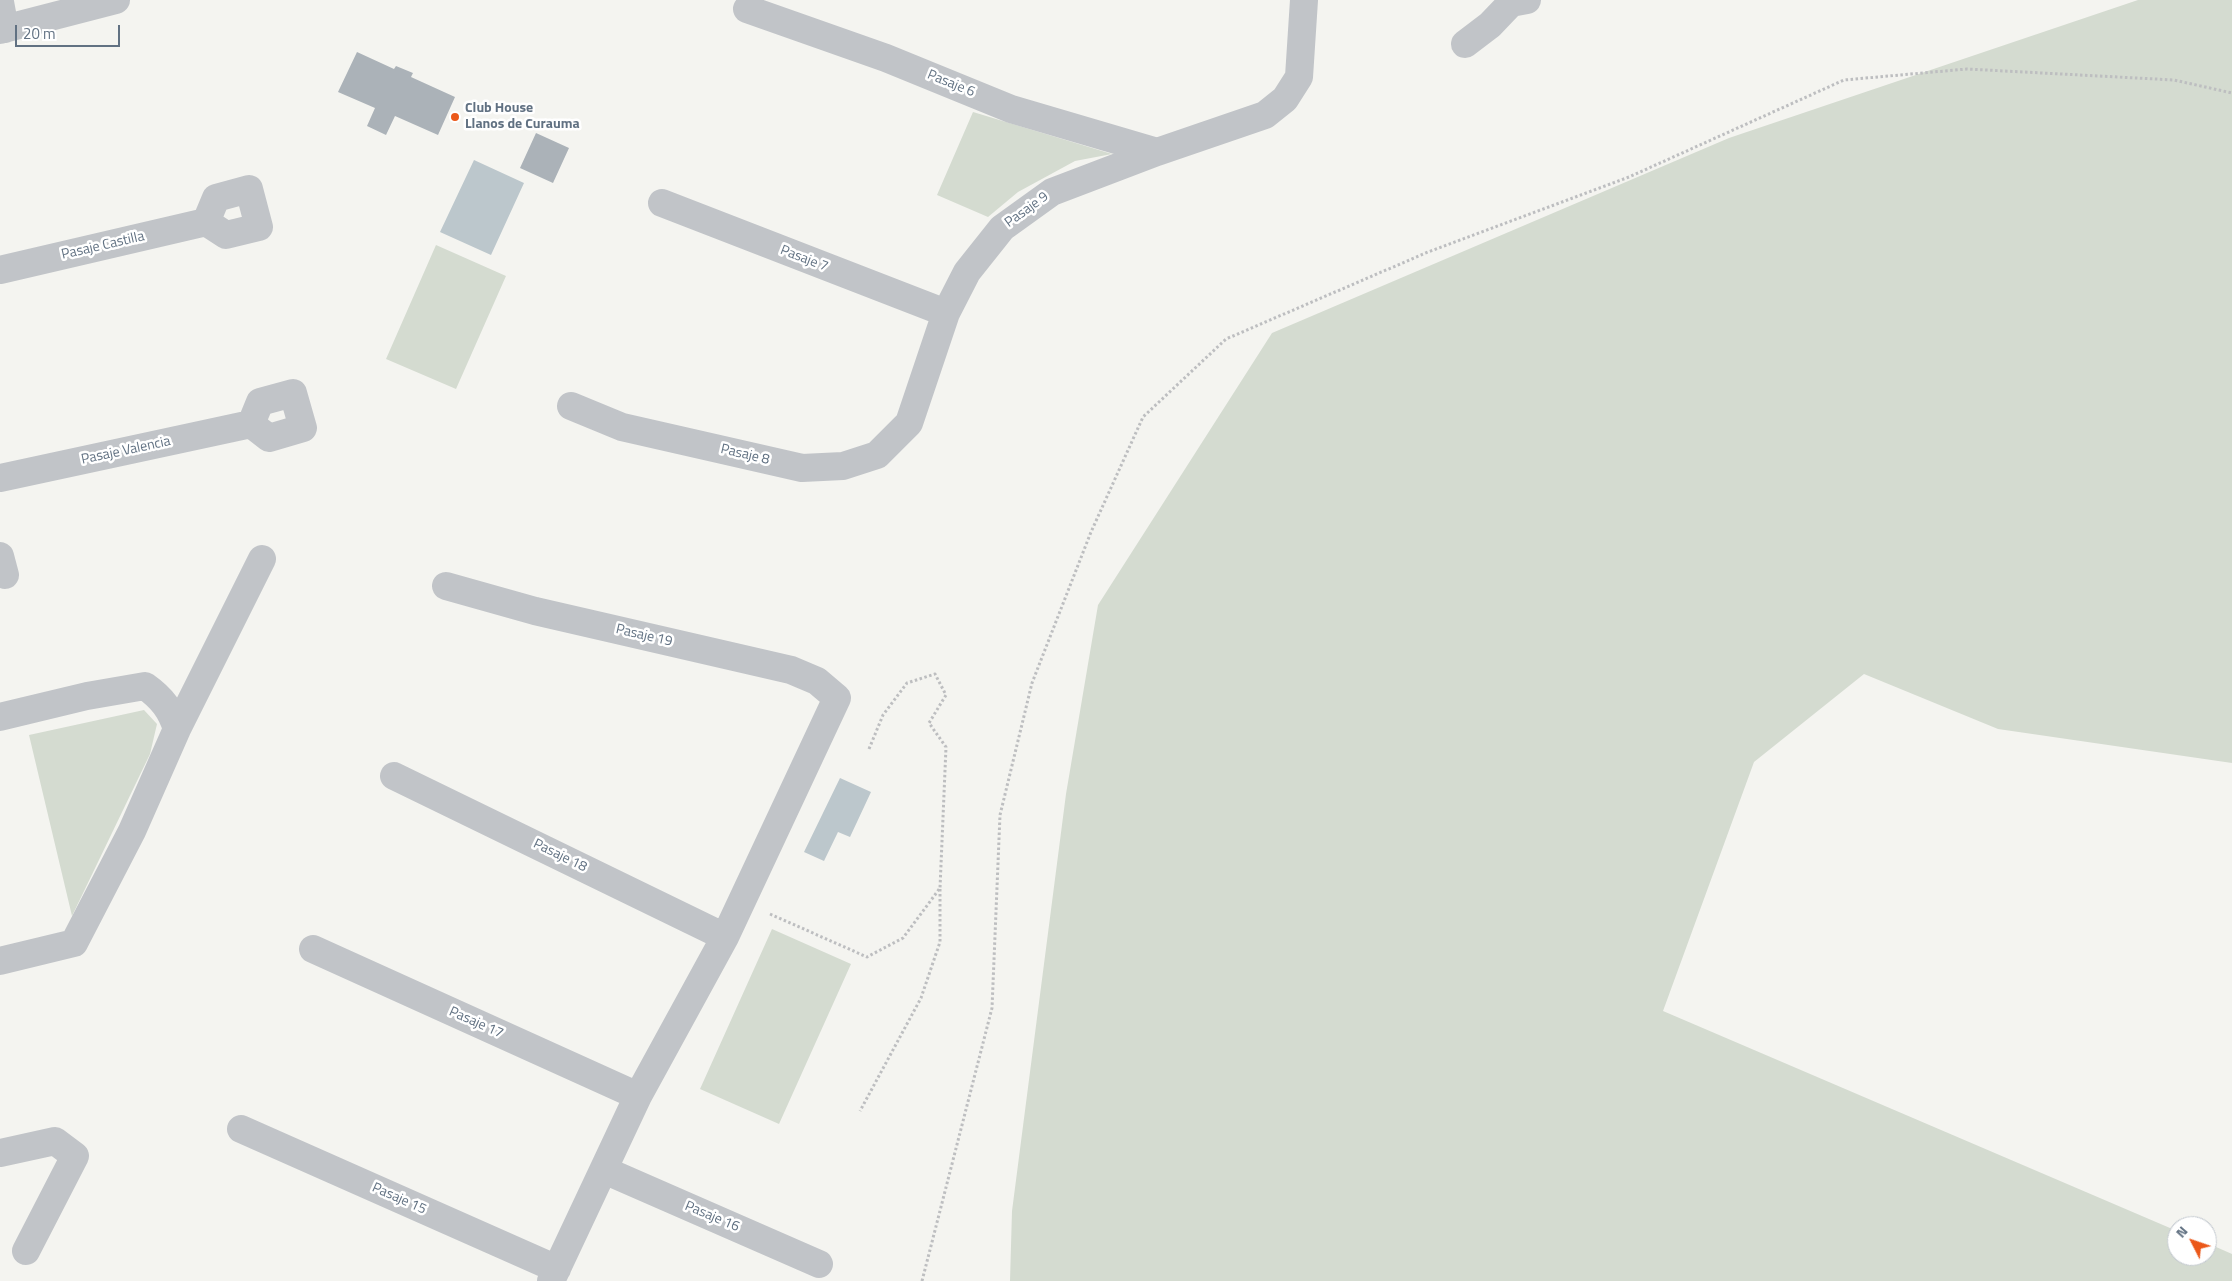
<!DOCTYPE html>
<html>
<head>
<meta charset="utf-8">
<style>
  body { margin:0 }
  #map { position:relative; width:2232px; height:1281px; overflow:hidden; background:#f4f4f0; font-family:"Titillium Web",sans-serif }
  canvas { display:block }
  .north { position:absolute; left:2167px; top:1216px; width:50px; height:50px; box-sizing:border-box; background:#fff; border:1px solid #c0c6cd; border-radius:50%; rotate:311deg; font-size:14px; font-weight:700; line-height:20px; text-align:center; color:#617182 }
  .north::after { content:''; display:block; margin:auto; width:18px; height:22px; background:#eb5819; clip-path:polygon(50% 0,100% 100%,50% 72%,0 100%) }
  .scale { position:absolute; left:15px; top:25px; width:105px; height:22px; box-sizing:border-box; border:2px solid #617182; border-top:0; padding-left:6px; font-size:15px; line-height:18px; white-space:nowrap; color:#617182; -webkit-text-stroke:4px #fff; paint-order:stroke }
</style>
</head>
<body>
<div id="map">
<canvas width="2232" height="1281"></canvas>
<div class="north">N</div>
<div class="scale">20 m</div>
</div>
<script>
const c = document.querySelector('canvas').getContext('2d');
c.lineJoin = 'round';
function fill(path, color) {
  c.fillStyle = color;
  c.fill(path, 'evenodd');
}
function stroke(path, color, width, dash) {
  c.strokeStyle = color;
  c.lineWidth = width;
  c.lineCap = dash ? 'butt' : 'round';
  c.setLineDash(dash || []);
  c.stroke(path);
}
function drawText(font, color, halo, rows, align = 'center') {
  c.font = font + ' "Titillium Web",sans-serif';
  c.lineWidth = 5;
  c.setLineDash([]);
  c.textBaseline = 'middle';
  c.strokeStyle = halo;
  c.fillStyle = color;
  for (const [text, x, y, turn = 0] of rows) {
    c.save();
    c.translate(x, y);
    c.rotate((+turn || 0) * Math.PI / 180);
    c.textAlign = isNaN(turn) ? turn : align;
    if (halo) c.strokeText(text, 0, 0);
    c.fillText(text, 0, 0);
    c.restore();
  }
}
const green = new Path2D(`
  M2138,0H2232V763L1998,729L1864,674L1754,762L1663,1011L2177,1231V1256H2207V1243L2232,1254V1281H1010L1012,1211L1066,794L1098,605L1272,333L1729,138Z
  M973,112L1112,154L1075,161L1018,192L988,217L937,195Z
  M436,245L506,276L456,389L386,359Z
  M144,710L157,724L150,754L72,916L29,735Z
  M772,929L851,964L779,1124L700,1089Z`);
const water = new Path2D(`
  M474,160L524,183L491,255L440,232Z
  M840,778L871,792L850,837L838,832L824,861L804,852Z`);
const building = new Path2D(`
  M357,52L394,69L396,66L413,73L411,77L455,97L438,135L395,116L386,135L367,126L375,108L338,92Z
  M536,133L569,148L553,183L520,168Z`);
const path = new Path2D(`
  M869,749L883,715L907,683L935,674L946,695L929,723L946,747L940,888
  M770,914L867,957L903,938L940,888V942L921,998L860,1111
  M922,1281L992,1008L1000,815L1032,683L1091,532L1143,417L1226,339L1428,252L1629,177L1844,80L1967,69L2174,80L2232,93`);
const minor = new Path2D(`
  M0,2L5,29
  M747,9L886,58L1011,109L1157,152
  M0,30L116,0
  M1465,44L1490,25L1511,3L1527,0
  M249,189L259,227L226,235L206,222L216,198Z
  M662,203L946,313
  M0,270L206,222
  M293,393L303,428L269,438L251,424L260,402Z
  M571,406L622,427L802,468L843,466L877,455L909,423L946,313L967,272L1002,228L1052,192L1157,152L1265,115L1285,99L1299,77L1304,0
  M0,478L251,424
  M0,556L5,575
  M446,586L535,611L791,670L817,681L837,698L725,937L638,1096L551,1281
  M0,717L87,696L145,686C162,698 171,710 177,729L132,831L74,943L0,961
  M177,729L262,559
  M394,776L725,937
  M313,949L638,1096
  M241,1129L557,1269
  M0,1153L55,1141L75,1156L26,1251
  M604,1170L819,1264`);
const markers = [
  [455,117,5,"#eb5819"]
];
const streetNames = [
  ["Pasaje 6",951,84,22],
  ["Pasaje 9",1027,210,-36],
  ["Pasaje Castilla",103,246,-13],
  ["Pasaje 7",804,259,21],
  ["Pasaje Valencia",126,451,-12],
  ["Pasaje 8",745,455,13],
  ["Pasaje 19",644,636,13],
  ["Pasaje 18",560,856,26],
  ["Pasaje 17",476,1023,24],
  ["Pasaje 15",399,1199,24],
  ["Pasaje 16",712,1217,23]
];
const poiNames = [
  ["Club House",465,109],
  ["Llanos de Curauma",465,125]
];
fill(green, '#d4dbd0');
fill(water, '#bcc7cc');
fill(building, '#abb2b8');
stroke(path, '#bdbec0', 3, [2.5, 2.5]);
stroke(minor, '#c1c4c8', 28);
for (const [x, y, r, color] of markers) {
  const dot = new Path2D();
  dot.arc(x, y, r, 0, 2 * Math.PI);
  c.fillStyle = color;
  c.fill(dot);
  stroke(dot, '#fff', 2);
}
drawText('14px', '#617182', '#fff', streetNames);
drawText('bold 14px', '#617182', '#fff', poiNames, 'left');
</script>
</body>
</html>
